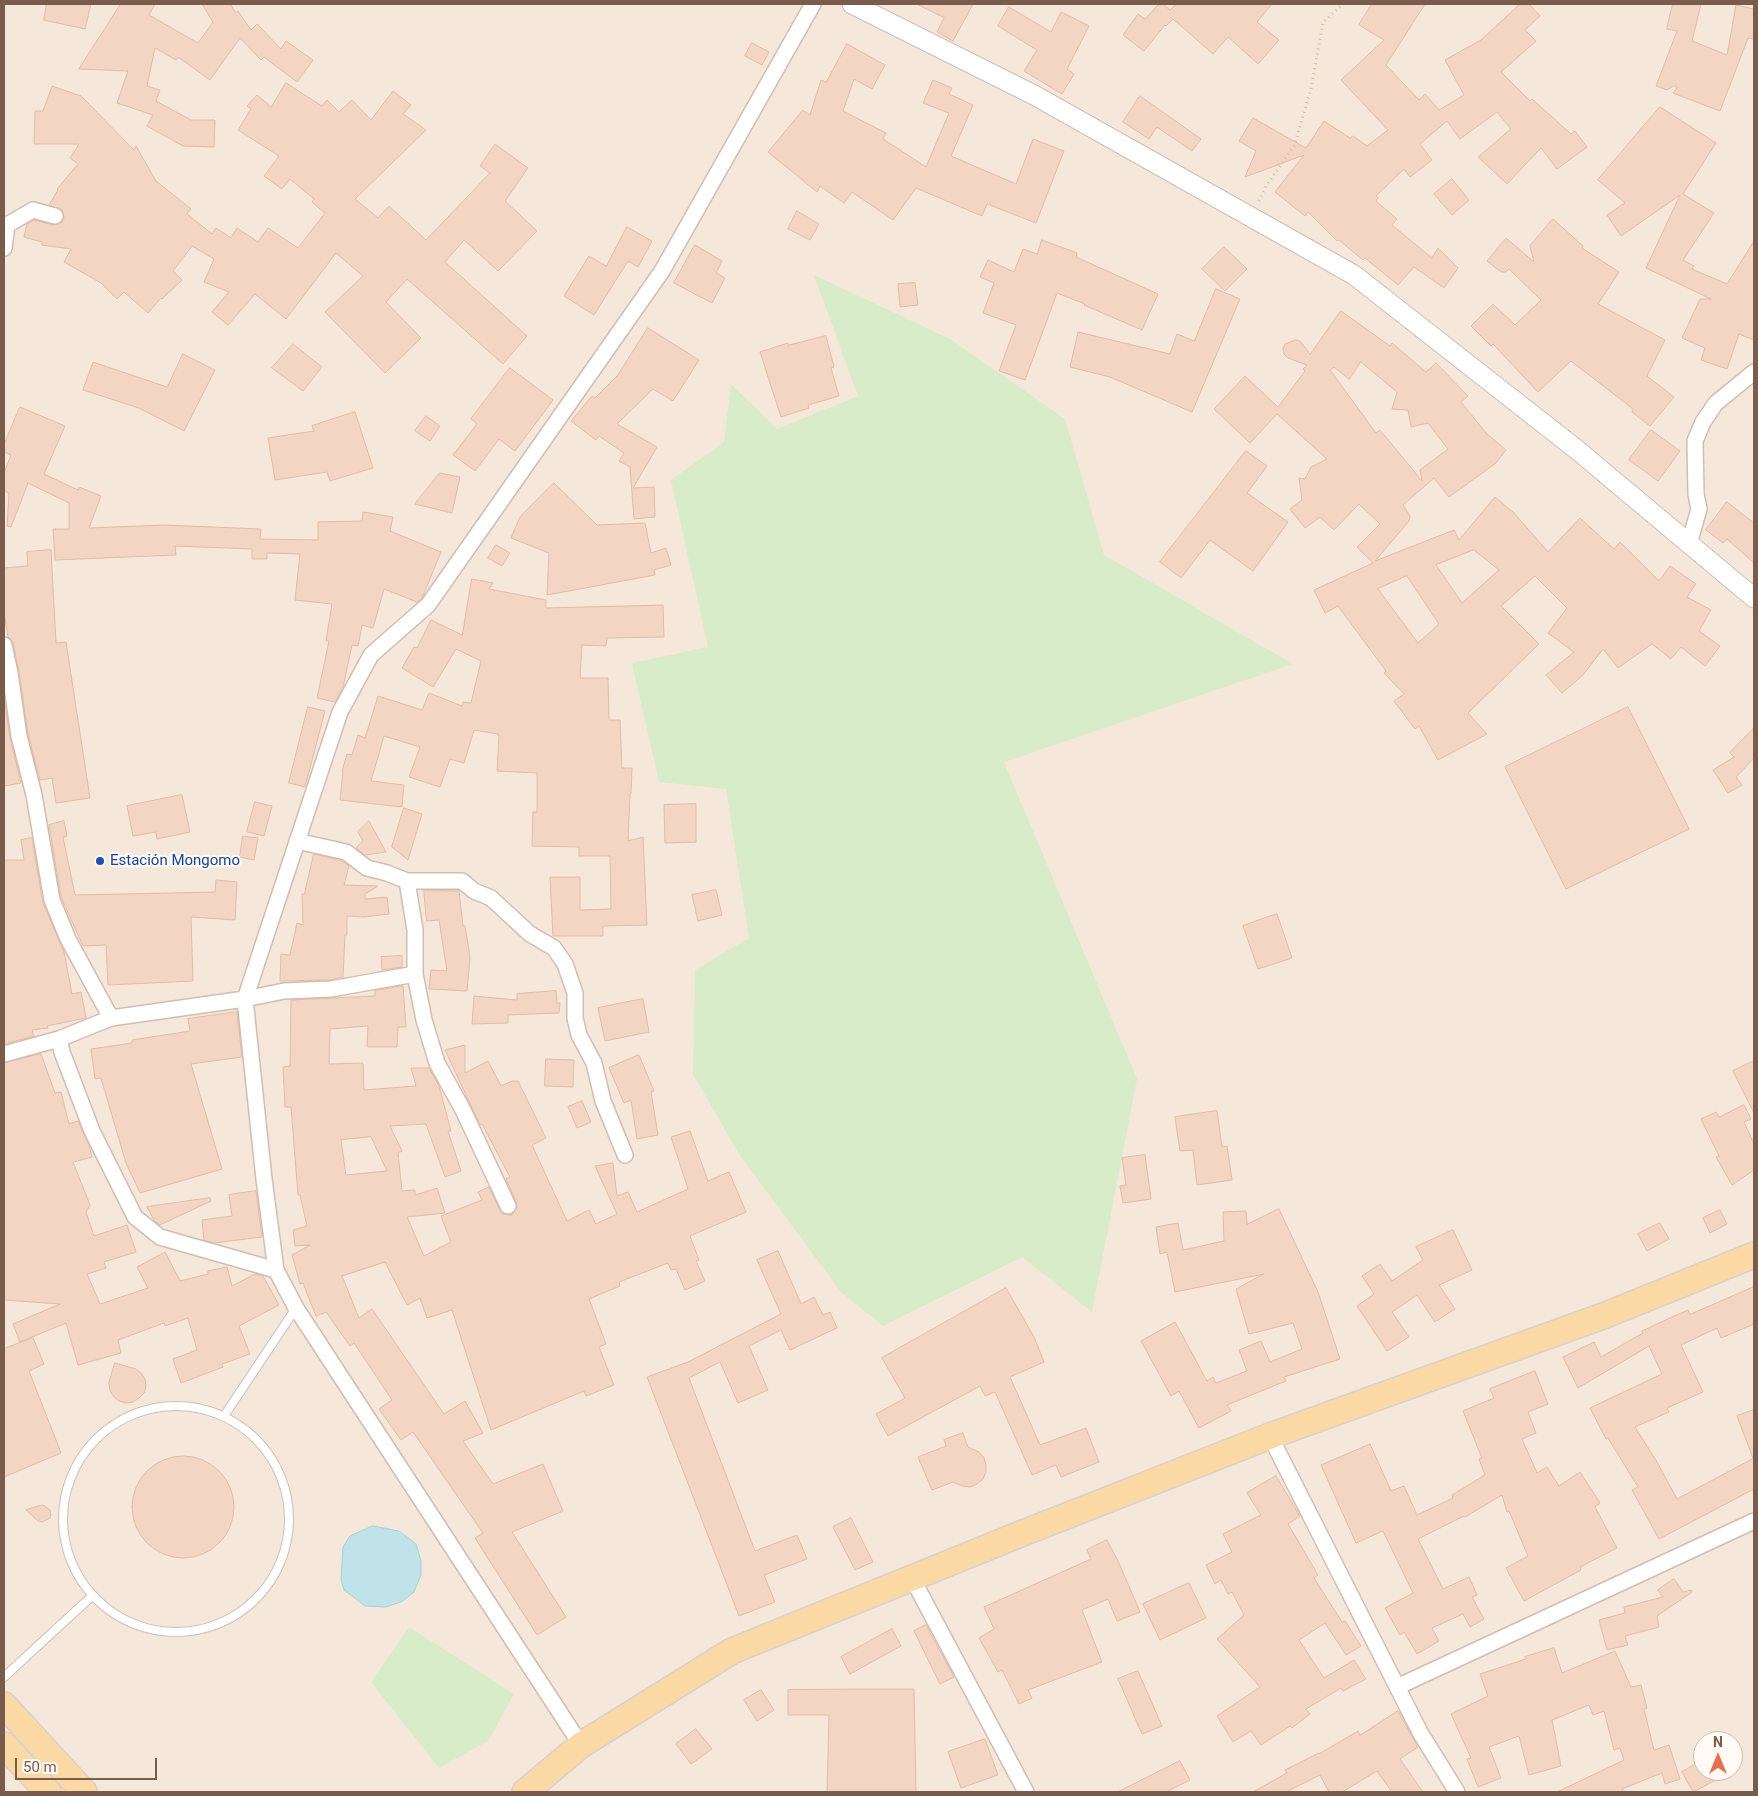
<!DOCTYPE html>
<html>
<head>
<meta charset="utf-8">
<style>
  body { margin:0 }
  #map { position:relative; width:1758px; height:1796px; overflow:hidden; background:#fdf6ec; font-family:Roboto,sans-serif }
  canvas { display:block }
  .frame { position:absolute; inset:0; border:5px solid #7a5c4d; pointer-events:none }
  .north { position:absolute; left:1693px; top:1731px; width:50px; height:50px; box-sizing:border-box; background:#fffaf3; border:1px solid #cabbb1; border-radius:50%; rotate:0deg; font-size:14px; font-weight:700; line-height:20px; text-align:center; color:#7a5c4d }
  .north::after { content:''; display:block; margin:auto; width:18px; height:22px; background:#e76f51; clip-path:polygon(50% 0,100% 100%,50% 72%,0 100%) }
  .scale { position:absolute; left:15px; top:1758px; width:142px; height:22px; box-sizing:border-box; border:2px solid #7a5c4d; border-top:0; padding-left:6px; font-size:15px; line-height:18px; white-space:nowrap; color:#7a5c4d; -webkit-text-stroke:4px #fffaf3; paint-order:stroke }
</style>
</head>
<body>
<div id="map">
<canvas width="1758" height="1796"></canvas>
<div class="frame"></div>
<div class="north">N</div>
<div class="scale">50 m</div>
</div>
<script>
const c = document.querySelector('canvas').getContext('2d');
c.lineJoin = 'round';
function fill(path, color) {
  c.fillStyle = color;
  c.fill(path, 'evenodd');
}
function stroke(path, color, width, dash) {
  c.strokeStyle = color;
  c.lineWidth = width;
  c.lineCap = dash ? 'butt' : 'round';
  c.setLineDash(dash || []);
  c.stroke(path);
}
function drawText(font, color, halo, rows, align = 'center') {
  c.font = font + ' Roboto,sans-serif';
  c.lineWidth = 4.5;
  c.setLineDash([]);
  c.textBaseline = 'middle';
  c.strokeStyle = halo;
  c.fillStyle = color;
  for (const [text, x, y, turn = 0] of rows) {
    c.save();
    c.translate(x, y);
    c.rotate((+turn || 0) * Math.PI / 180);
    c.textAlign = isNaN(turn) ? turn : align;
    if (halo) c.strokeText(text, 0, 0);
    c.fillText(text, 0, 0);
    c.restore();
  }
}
const residential = new Path2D(`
  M4,4H1754V1792H4ZM1703,1741H1733V1771H1703Z`);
const green = new Path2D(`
  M814,275L950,339L1065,419L1104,555L1293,664L1004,762L1137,1079L1092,1312L1022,1257L883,1326L841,1292L739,1154L693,1074L695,970L749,938L726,789L659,782L632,663L708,647L671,480L724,442L731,384L777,429L858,396Z
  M409,1627L514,1694L488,1741L439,1768L371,1682Z`);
const water = new Path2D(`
  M373,1526L399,1531L416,1544L421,1561V1575L414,1592L401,1602L386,1607L365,1606L344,1590L341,1580L343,1547L350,1536Z`);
const building = new Path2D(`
  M47,4H91L85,29L44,20Z
  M121,4H155L149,15L198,43L213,22L202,4H230L236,13L238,11L251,30L257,24L281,49L286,41L313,60L297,82L264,57L261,60L240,38L210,80L178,57L176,60L155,48L147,86L160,90L156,101L191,120H215L214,147L183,146L147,126L153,115L117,103L128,71L79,69Z
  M917,4H973L953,41L937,32L944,18Z
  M1159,4H1163L1170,10L1176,4H1272L1257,22L1279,40L1258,64L1228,37L1213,54L1173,19L1166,26L1165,25L1144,51L1123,35L1138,14L1145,19Z
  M1372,4H1425L1386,65L1419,100L1425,94L1439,110L1464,95L1445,60L1481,40L1520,4H1529L1540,16L1525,30L1536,41L1501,72L1530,101L1532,99L1571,134L1575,131L1587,147L1557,169L1541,148L1507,184L1478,157L1511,129L1497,112L1460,139L1447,121L1420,144L1432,160L1410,177L1404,169L1376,196L1378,198L1376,201L1397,219L1392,225L1432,258L1438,248L1458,268L1444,288L1414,267L1398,285L1365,258L1363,260L1339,240L1337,241L1308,212L1305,216L1275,192L1304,155L1245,177L1256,151L1239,141L1253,118L1306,148L1324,121L1350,138L1353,136L1367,146L1388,130L1341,80L1384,40L1359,25Z
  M1673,4H1701L1692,41L1727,55L1736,5L1754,9V39L1748,38L1720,111L1673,93L1677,88L1675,85L1667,90L1656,86L1677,31L1667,29Z
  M1009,7L1051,32L1061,12L1089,26L1067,69L1074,74L1062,94L1024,71L1037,50L998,26Z
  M752,43L769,52L762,65L745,56Z
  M847,44L885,65L872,89L854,79L843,111L886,133L883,139L926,167L949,113L923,103L933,80L952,88L949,94L973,105L951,156L1016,184L1033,139L1064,151L1036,223L987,204L982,216L916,188L893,220L852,192L844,203L820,186L817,192L768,152L803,110L810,115L821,80L826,82Z
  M286,83L322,106L327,100L339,112L352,100L371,120L393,91L411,105L403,114L426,130L355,199L378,218L389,206L426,240L490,173L480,166L495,144L528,168L505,201L537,231L498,271L464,240L445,262L527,336L503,364L407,279L386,302L421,338L385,373L325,312L363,276L336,253L286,319L255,294L228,325L212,312L229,292L204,282L214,259L192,246L173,271L182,280L162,299L161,298L148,313L124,292L117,299L101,283L64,262L71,249L42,245V242L24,237L27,224L34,220L53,225L62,222L64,218L62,210L49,205L58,190L57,189L78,164L70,158L79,144H34L35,111H43L52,86L81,96L134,150L136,146L156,181L191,209L187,214L212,234L216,228L231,238L237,228L258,242L268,228L298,248L325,213L312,202L314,199L290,179L282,189L264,176L279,156L238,130L251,109L247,106L257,95L271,107Z
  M1140,96L1201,139L1192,151L1157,127L1149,139L1123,122Z
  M1660,107L1716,143L1683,194L1714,213L1683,260L1694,266L1692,269L1727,284L1754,241V340L1739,334L1727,369L1701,360L1705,348L1682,338L1700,299H1711L1646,268L1680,195L1621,236L1607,215L1625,203L1598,180Z
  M1452,179L1469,200L1452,215L1434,194Z
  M797,211L819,224L810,240L788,229Z
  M1553,219L1583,246L1582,248L1619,272L1598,304L1665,340L1647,376L1674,397L1650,426L1632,412L1633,409L1571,361L1538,392L1493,344L1491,346L1471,326L1493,304L1515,325L1541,300L1509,269L1506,272H1501L1487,261L1506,238L1534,262L1530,246Z
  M627,227L652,241L638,267L628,261L594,315L564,296L589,256L606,266Z
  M1042,240L1077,253L1076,257L1158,294L1142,330L1084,305L1085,304L1057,293L1025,380L999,371L1016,325L983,313L994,283L980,277L988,260L1014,272L1023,249L1037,254Z
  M695,245L722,261L716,273L725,278L712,303L674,283Z
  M1224,247L1247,269L1225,291L1202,269Z
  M915,283L918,305L900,307L898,284Z
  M1216,289L1240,299L1192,412L1110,377L1070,367L1078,332L1170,354L1177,334L1194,341Z
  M1341,311L1390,346L1392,343L1426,372L1436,363L1468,396L1461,402L1486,433L1506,450L1496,463L1449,497L1434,478L1403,505L1410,516L1409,521L1375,561L1454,530L1459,540L1495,497L1514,513L1548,552L1580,518L1614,549L1620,542L1659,581L1670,566L1696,584L1687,597L1711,610L1699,631L1720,646L1705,666L1681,647L1671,659L1652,644L1618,668L1603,649L1583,675L1562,693L1546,675L1574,652L1548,633L1567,608L1535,576L1501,606L1539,644L1468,713L1487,734L1438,760L1419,726L1415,729L1394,701L1404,694L1384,673L1386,671L1338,606L1325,613L1314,590L1373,563L1357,547L1380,524L1359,504L1334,530L1320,517L1305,528L1290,509L1302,500L1299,478L1305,479L1311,467L1327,459L1277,414L1250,443L1214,409L1245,376L1278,407L1305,371L1303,369L1307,365L1288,358L1284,354L1283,349L1285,344L1295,340L1300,341L1310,354ZM1361,362L1397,392L1392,409L1408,410L1411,427L1428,423L1448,449L1420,470L1422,481L1380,430L1376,433L1330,370L1334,367L1349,379ZM1474,550L1499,570L1462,603L1436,565ZM1407,576L1439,624L1418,643L1378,589Z
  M648,328L699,360L673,401L653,389L617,424L657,447L633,488L654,487L655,517L634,519L630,467L619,461L624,453L599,436L596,440L571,421L592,396L595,398L617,376Z
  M826,336L834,367L831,368L839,396L808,405L809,408L781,417L760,352L788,343V345Z
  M293,344L322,367L303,391L272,368Z
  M183,354L215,370L184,431L139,408L83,390L93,362L167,387Z
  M510,368L553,400L515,451L499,439L475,471L453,455L477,424L471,419Z
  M20,407L65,426L44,474L78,490L79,487L101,496L89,528L163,525L261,529L260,539L318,540V522L362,521L363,512L393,517L390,531L441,552L422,598L417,602L384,589L373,628L362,625L358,646L352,645L343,687L335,702L317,698L329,641H326L332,604L295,600L300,554L267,553V559H252V549L175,546L176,555L55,560L53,529H69V503L28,483L11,527L7,526L9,493L4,491V473L11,455L4,452V445Z
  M355,412L373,468L330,481L327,472L275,480L268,438L314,431L312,426Z
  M426,416L440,426L430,441L415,431Z
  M1651,430L1680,451L1658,481L1629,460Z
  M1246,451L1267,466L1247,493L1288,522L1253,571L1210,540L1181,578L1160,562Z
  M440,473L460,477L452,513L415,504Z
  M554,483L597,525L645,523L651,553L666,548L671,565L654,570L655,575L547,595L549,553L511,538L520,517Z
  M1727,502L1754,523V563L1727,539L1723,543L1706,530Z
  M496,545L510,553L502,566L488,558Z
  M51,550L56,643L66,642L90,798L56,803L52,778L40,780L28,734L19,672L13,643L8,637L4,612V568L28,566L27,552Z
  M472,579L493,583L489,589L546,600V608L663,605L664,637L607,638L606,646L582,645L580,678H608L609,720H620L622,768H632L631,793H630L628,841L643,837L647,925L603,926V936H553L550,877H580V910L611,909L610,856H579V847L532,846L533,812H537V773L497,771L499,737L498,734L474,730L464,763L450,759L440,787L409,777L420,747L384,736L371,781L404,785L402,807L340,800L343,771H342L347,754L352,755L358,735L365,738L378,696L422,710L429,693L462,706L463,702L471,703L481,661L456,649L433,687L402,668L414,647L417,648L431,620L462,635Z
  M4,696L10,738L21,783L4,786Z
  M308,707L325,711L305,787L289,783Z
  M1628,707L1689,829L1566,889L1505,767Z
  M1754,728V758L1736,777L1742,785L1728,793L1713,770L1734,757L1730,753Z
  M182,795L190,832L157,839L156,832L133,836L127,806Z
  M255,802L272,806L264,836L247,832Z
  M696,804V842L665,843L664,805Z
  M404,808L422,814L408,860L392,847Z
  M64,821L67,836L63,837L75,895L215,892L216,880L237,882L235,920L191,917L193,981L108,985L106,945L83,946L61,897L49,825Z
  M369,821L386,852L365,855L356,848L363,841L358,832Z
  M243,836L258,838L254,860L240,857Z
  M32,838L43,903L64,952L72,994L81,992L86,1018L47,1026L48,1028L32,1030L34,1036L4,1044V860H24L21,840Z
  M314,854L342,861L349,866L344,885L378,886L365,894V899L387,897L389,914L364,917L347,916V935H345L343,977L330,980L280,981L281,954L290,955L297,923L303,925L302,894H304Z
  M424,890L459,891L463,926H465L470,957L467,991L429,989L431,970L447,971L439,920L427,921Z
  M716,890L722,915L698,921L692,895Z
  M1277,914L1292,958L1258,969L1243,926Z
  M402,956V967L382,970L381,957Z
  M403,986L406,1027H398L397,1047H367L368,1026L330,1029L329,1064L363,1063L364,1090L416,1086L411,1068H429L439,1086L451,1131H448L461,1171L445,1177L426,1124L390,1126L402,1151L398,1153L402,1191L415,1190V1195L437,1188L445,1213L407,1217L424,1256L451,1242L441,1216L482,1200L478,1192L489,1187L500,1210L503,1214L512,1215L517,1207L516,1202L506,1179L510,1177L482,1124L480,1125L445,1050L465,1045V1073L488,1061L501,1086L512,1081H518L546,1138L532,1145L567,1221L589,1210L596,1224L617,1214L595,1166L613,1163L617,1196L628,1192L637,1212L688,1189L671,1137L690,1131L708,1181L729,1172L746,1212L690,1236L699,1260L696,1261L705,1281L685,1290L676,1269L671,1270L668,1263L619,1282L620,1286L589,1299L606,1344L599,1347L614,1385L586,1396L584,1391L491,1430L452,1310L427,1318L420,1298L407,1305L385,1262L342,1276L359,1318L372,1309L444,1414L465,1401L483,1433L463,1441L493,1484L543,1464L563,1511L512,1532L566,1617L537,1635L475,1538L483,1533L413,1432L401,1440L379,1409L392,1400L354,1343L350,1346L326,1312L316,1316L303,1283L300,1284L292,1255L310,1245L295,1246L293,1230L307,1226L300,1195H298L291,1107H285L283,1067L290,1066L291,1000L375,996V991ZM371,1137L387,1171L346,1175L341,1140Z
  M556,991L557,1003H560L559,1013L508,1015V1023L472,1024L474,996L517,1000V994Z
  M643,999L649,1032L605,1041L598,1008Z
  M237,1012L242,1057L191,1064L222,1169L140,1193L126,1163L101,1078L95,1079L91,1049L132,1043V1040L190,1031L188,1019Z
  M41,1054L55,1093L61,1092L69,1124L78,1121L89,1145L92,1157L73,1162L90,1205L86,1212L94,1236L127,1225L136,1252L104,1262L106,1268L87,1274L100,1304L148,1288L137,1267L165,1252L180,1281L208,1274V1271L227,1267L232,1286L255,1274L263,1276L279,1305L239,1326L250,1354L222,1364L223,1367L181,1383L173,1359L197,1350L188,1318L165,1326L164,1323L118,1340L121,1353L78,1365L66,1323L20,1342L13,1324L60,1304L4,1300V1063Z
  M639,1055L654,1091L651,1092L658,1135L637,1139L631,1100L624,1103L609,1068Z
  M546,1059L574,1060L573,1087L545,1086Z
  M1754,1061V1113L1733,1071Z
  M582,1101L591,1122L577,1128L568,1107Z
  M1744,1105L1751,1119L1744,1122L1754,1144V1170L1732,1185L1716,1157L1719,1156L1701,1119L1716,1112L1719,1117Z
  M1217,1111L1222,1147L1227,1146L1232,1180L1197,1185L1193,1150L1180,1151L1175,1117Z
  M1145,1155L1151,1199L1123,1203L1120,1186L1126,1185L1122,1158Z
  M256,1191L262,1237L214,1243L204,1240L202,1220L232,1216L229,1195Z
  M210,1198L211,1201L160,1225L154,1220L147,1207Z
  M1279,1209L1318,1292L1340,1359L1284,1377L1286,1381L1227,1405L1231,1411L1199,1428L1179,1391L1171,1396L1141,1341L1175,1322L1207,1381L1213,1377L1216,1383L1247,1371L1239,1350L1261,1341L1270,1362L1302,1349L1293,1323L1249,1334L1236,1289L1264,1274L1175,1292L1167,1252L1160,1254L1156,1227L1178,1223L1183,1250L1224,1241L1223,1212L1246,1211L1247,1224Z
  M1720,1210L1727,1224L1710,1233L1703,1218Z
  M1660,1223L1669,1239L1647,1251L1638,1234Z
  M1453,1230L1472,1270L1439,1285L1455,1309L1435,1322L1417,1295L1392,1312L1409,1337L1387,1351L1357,1306L1374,1294L1362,1276L1380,1264L1392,1281L1423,1260L1416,1247Z
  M778,1251L801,1304L814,1297L823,1315L830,1312L837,1328L790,1350L781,1330L749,1346L768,1390L738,1403L720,1362L689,1378L755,1551L797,1535L807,1559L764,1575L775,1602L739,1616L647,1377L688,1362L781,1314L757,1260Z
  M1754,1287V1324L1721,1338L1717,1328L1681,1345L1703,1392L1667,1408L1669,1412L1635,1427L1657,1462L1677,1499L1754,1458V1489L1659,1539L1632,1490L1638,1487L1608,1438L1606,1439L1590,1408L1662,1374L1649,1346L1578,1388L1563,1357L1594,1342L1601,1357L1643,1333L1642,1331L1672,1317L1688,1310L1690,1314Z
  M1006,1288L1034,1337L1044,1362L1010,1377L1040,1445L1086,1428L1099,1462L1061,1477L1056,1465L1032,1475L995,1392L985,1396L980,1386L888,1436L876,1414L905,1398L882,1358Z
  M33,1338L44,1364L29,1371L61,1453L4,1477V1349Z
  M115,1363L136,1369L141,1373L145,1379L146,1386L144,1393L139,1398L133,1402L126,1403L119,1401L114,1397L110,1391L109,1383Z
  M1535,1371L1548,1404L1528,1412L1536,1433L1522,1439L1537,1473L1547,1467L1559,1486L1580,1472L1600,1503L1595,1507L1617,1548L1580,1567L1581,1570L1524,1601L1506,1568L1528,1556L1509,1511L1507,1512L1502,1495L1465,1517L1464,1516L1418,1539L1443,1589L1469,1577L1477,1595L1472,1597L1484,1619L1470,1627L1463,1614L1432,1628L1439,1641L1417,1654L1404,1632L1400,1635L1385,1608L1413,1593L1383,1531L1356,1543L1321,1465L1370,1444L1391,1491L1404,1486L1417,1515L1453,1498L1452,1495L1485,1475L1479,1459L1482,1458L1463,1411L1494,1398L1490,1389Z
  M1754,1410V1458H1753L1737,1416Z
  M963,1433L968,1447L979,1452L984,1458L986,1465V1472L983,1479L977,1484L970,1487L962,1486L953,1482L932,1490L918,1457L946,1446L944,1440Z
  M132 1507a51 51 0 1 1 102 0a51 51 0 1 1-102 0Z
  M1276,1476L1300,1516L1288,1524L1318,1575L1314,1578L1342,1622L1345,1621L1361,1646L1346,1655L1325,1623L1299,1640L1324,1678L1354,1660L1366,1679L1343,1691L1341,1688L1306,1709L1310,1714L1292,1728L1290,1726L1261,1745L1251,1731L1233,1742L1217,1716L1260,1687L1217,1639L1244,1615L1232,1592L1228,1594L1221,1580L1215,1584L1206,1565L1232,1552L1223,1534L1261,1515L1247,1493Z
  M43,1505L50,1510L51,1514L50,1518L42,1522L38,1521L26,1510Z
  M851,1518L873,1562L855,1570L833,1527Z
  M1107,1540L1119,1563L1140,1612L1117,1621L1108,1599L1082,1610L1102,1662L1028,1690L1032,1698L1019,1704L1002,1670L998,1672L979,1638L994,1629L984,1607L1091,1559L1087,1550Z
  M1674,1579L1683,1592L1691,1590L1692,1592L1657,1616L1659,1627L1625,1636L1628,1645L1607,1650L1599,1620L1625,1613L1624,1607L1663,1597L1658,1590Z
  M1189,1583L1206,1618L1160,1640L1143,1604Z
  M926,1625L954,1677L940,1684L914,1631Z
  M892,1629L901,1646L850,1674L841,1657Z
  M1554,1648L1562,1673L1615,1651L1631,1687L1641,1685L1647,1708L1644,1709L1654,1750L1669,1745L1680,1779L1665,1784L1662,1773L1622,1789L1624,1792H1557L1624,1760L1620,1748L1614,1750L1604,1711L1593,1715L1589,1705L1552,1720L1561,1766L1529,1775L1519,1736L1489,1747L1501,1778L1478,1787L1467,1759L1471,1758L1451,1714L1488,1696L1480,1674L1526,1659L1525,1657Z
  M1138,1671L1162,1726L1142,1734L1118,1679Z
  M858,1689H914L916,1792H827L829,1715H788V1690Z
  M761,1690L774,1710L757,1721L744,1700Z
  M1398,1711L1418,1747L1400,1759L1423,1792H1392L1377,1771L1342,1792H1329L1320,1775L1286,1792H1253L1287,1773L1285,1770L1319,1753V1754L1358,1731L1360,1735Z
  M696,1729L712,1749L691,1764L676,1744Z
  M985,1739L998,1775L961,1788L948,1752Z
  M1703,1760V1771H1733L1693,1792L1682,1772Z
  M1180,1761L1190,1780L1166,1792H1118Z`);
const path = new Path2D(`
  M1259,201L1266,186L1294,146L1311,89L1323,22L1343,4`);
const service = new Path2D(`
  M63 1519a113 113 0 1 1 226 0a113 113 0 1 1-226 0Z
  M224,1416L296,1308
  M4,1677L92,1596`);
const minor = new Path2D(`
  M4,248L7,225L33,210L55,216
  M1689,544L1699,509L1696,494L1695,441L1703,422L1716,403L1754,372
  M4,645L10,673L19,736L34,795L52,900L68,939L111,1018
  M297,841L346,852L367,868L387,873L407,881H462L474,891L491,898L530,934L554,948L565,964L575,993V1018L579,1035L594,1063L603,1101L625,1155
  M407,881L415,930V974L424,1020L437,1063L463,1110L508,1206
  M59,1039L62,1052L92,1131L135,1217L160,1237L276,1270
  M4,1054L59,1039L111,1018L245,999L284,991L331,989L415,974
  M1270,1436L1421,1734L1457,1792
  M912,1578L1026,1792
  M1397,1687L1754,1521
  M581,1745L296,1308L276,1270L264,1179L245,999L340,712L371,655L428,605L662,271L813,4`);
const tertiary = new Path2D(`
  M852,4L1034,95L1354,275L1576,449L1754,598`);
const primary = new Path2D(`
  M4,1705L84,1792
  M4,1745L48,1792
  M525,1792L581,1745L732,1651L1023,1533L1270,1436L1603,1316L1754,1255`);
const markers = [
  [100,861,5,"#1a4fb4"]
];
const transitNames = [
  ["Estación Mongomo",110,861]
];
fill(residential, '#f5e8da');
fill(green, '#d8ecc9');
fill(water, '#bfe3e8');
stroke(water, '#a5d3da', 1);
fill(building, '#f3d5c3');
stroke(building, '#e6bba3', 1);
stroke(service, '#d1beb0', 10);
stroke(minor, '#d1beb0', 18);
stroke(tertiary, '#d1beb0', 21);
stroke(primary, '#dad1cd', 28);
stroke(path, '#d9b8a5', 3, [1, 4]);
stroke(service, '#fff', 8);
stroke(minor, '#fff', 15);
stroke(tertiary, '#fff', 19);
stroke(primary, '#fbd9a5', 25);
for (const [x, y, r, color] of markers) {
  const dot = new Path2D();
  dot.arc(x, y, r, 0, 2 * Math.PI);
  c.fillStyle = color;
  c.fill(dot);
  stroke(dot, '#fffaf3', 2);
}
drawText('15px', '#164399', '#fffaf3', transitNames, 'left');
</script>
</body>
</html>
